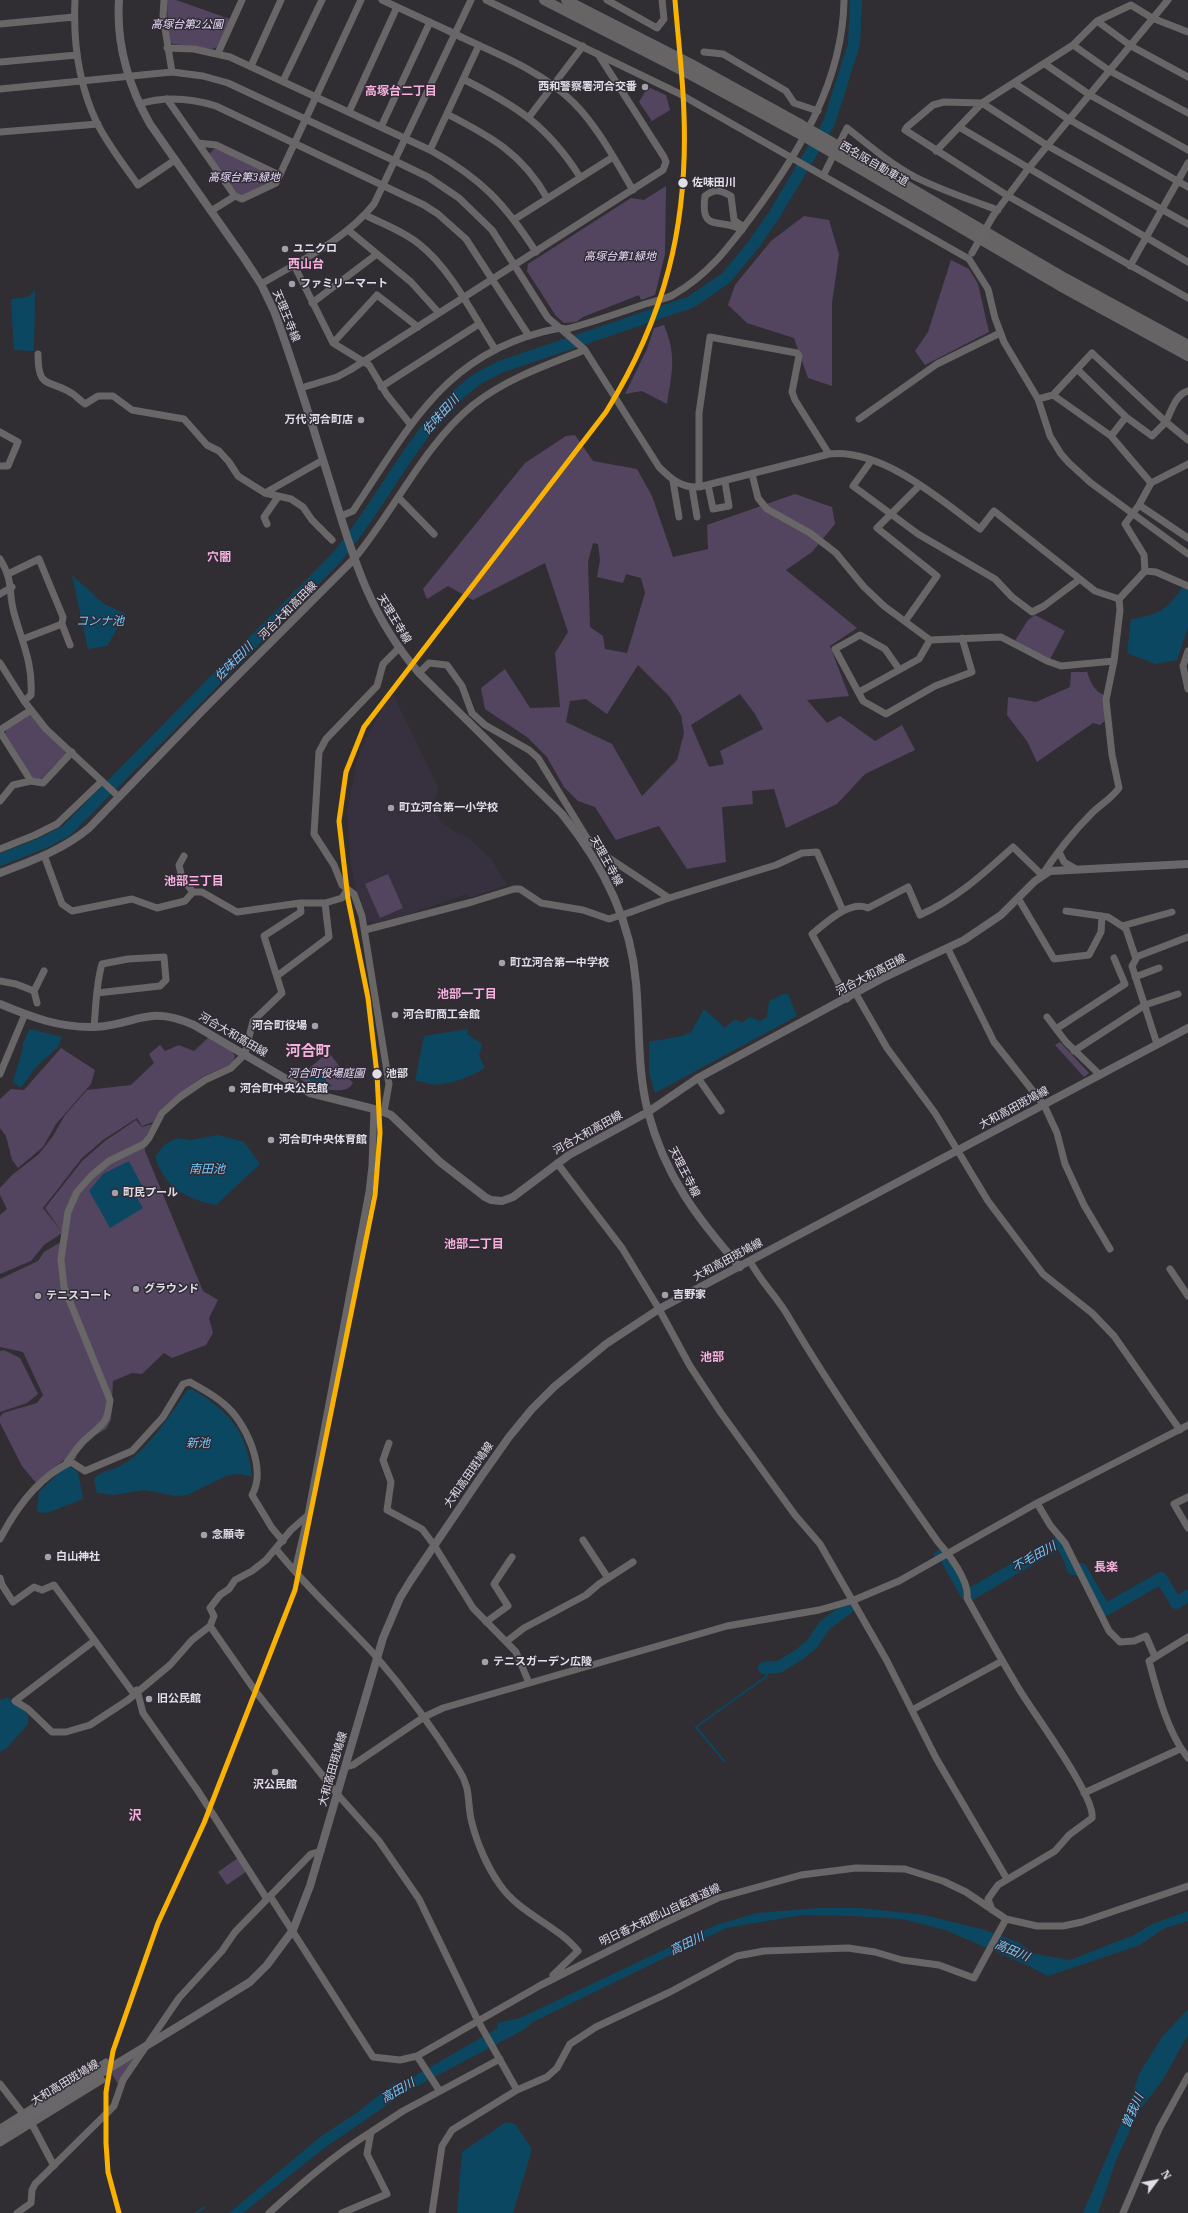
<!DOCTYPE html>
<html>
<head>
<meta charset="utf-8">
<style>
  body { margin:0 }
  #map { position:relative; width:1188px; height:2213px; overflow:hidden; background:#302e33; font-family:"IBM Plex Serif",serif }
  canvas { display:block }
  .north { position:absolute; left:1136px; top:2161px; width:40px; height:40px; -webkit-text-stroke:3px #302b36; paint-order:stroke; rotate:58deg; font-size:11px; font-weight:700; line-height:16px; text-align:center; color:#e2dee6 }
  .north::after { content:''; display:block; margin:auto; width:14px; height:18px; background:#e2dee6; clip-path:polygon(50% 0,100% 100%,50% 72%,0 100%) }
</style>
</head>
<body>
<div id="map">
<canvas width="1188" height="2213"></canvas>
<div class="north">N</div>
</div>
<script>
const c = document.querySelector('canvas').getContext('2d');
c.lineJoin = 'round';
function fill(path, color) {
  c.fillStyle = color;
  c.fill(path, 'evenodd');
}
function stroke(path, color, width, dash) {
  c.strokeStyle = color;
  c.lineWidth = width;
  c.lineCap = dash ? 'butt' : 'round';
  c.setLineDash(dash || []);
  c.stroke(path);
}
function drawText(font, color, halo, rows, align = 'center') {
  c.font = font + ' "IBM Plex Serif","Noto Sans JP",serif';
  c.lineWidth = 3;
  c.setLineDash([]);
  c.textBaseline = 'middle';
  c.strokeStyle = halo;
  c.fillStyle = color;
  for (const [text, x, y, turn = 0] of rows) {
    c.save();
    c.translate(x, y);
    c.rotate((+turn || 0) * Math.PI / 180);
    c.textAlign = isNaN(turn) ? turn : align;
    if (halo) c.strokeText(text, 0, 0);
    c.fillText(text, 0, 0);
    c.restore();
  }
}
const built = new Path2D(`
  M393,694L439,789L433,804L441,822L456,833L468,837L491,859L507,885L469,898L466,894L407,915L374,923L367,921L361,900L356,890L351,864L347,812L357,759L369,732L383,707Z`);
const green = new Path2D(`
  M167,0H176L230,19L217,47L212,49L173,44L168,41Z
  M648,87L666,95L670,110L652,121L639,102Z
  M215,148L270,174L271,181L243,196L239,195L209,154Z
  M666,186L665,254L655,295L641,300L639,295L583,317L576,322L564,323L556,316L527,271L528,264L631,198L644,200Z
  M804,216L829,220L839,254L832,303V386L808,378L794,338L747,323L728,305L735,285L771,241Z
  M951,260L969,269L978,284L989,332L925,365L915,351L928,332Z
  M664,325C677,357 672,371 667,404L642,391L625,394L647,349L654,328Z
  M575,435L593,461L637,469L652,496L673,557L708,549L707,525L795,494L832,507L835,524L812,552L786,570L857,628L830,646L849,696L807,700L827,723L840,716L875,741L902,725L915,750L865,774L837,804L786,828L774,789L752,791L753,804L722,807L726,862L687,869L659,826L616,840L595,807L578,801L564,787L547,757L527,737L485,709L481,688L505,669L530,708L560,707L555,653L568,632L545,563L473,600L448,586L427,599L423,589L525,463L566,436ZM593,543L598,544L600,560L597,577L623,583L626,574L641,578L645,593L627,653L605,649L603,636L590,627L588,562ZM638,665L669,696L681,715L684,733L677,760L642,796L612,744L566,722L570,701L586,699L607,714ZM740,694L755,714L763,729L720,751L724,764L709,767L691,725Z
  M1035,615L1065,631L1050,659L1014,642L1028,620Z
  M1071,672H1087C1091,683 1094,691 1104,695L1106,720L1100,725L1093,723L1037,762L1027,741L1007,715L1008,697L1036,702L1070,687Z
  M29,714L34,716L65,750L66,754L40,780L33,778L5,734L6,730Z
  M388,874L403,908L380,918L365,884Z
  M209,1037L231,1050L235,1056L233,1063L202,1077L162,1108L153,1122L142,1126L137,1118L103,1140L82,1158L43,1208L62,1232L45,1208L82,1161L105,1141L136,1120L142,1127L152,1124L144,1140L145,1151L203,1291L218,1300L209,1318L213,1333L206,1345L172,1358L164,1353L142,1374L132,1373L113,1381L111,1420L106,1429L90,1438L76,1456V1459L64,1460L36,1483L22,1466L0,1423V1417L3,1413L37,1403L43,1395L23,1352L0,1347V1279L38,1261L44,1252L61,1242L62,1233L44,1245L31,1261L0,1274V1215L7,1209L0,1195V1188L12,1175L39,1154L53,1136L65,1115L87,1090L131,1085L154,1063L149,1054L160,1045L165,1051L179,1045L194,1051Z
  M1060,1042L1089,1073L1084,1077L1055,1045Z
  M61,1048L95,1070L91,1084L56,1124L43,1147L18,1168L12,1160L6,1136L0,1128V1099L11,1089L24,1090Z
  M328,1052L353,1083C345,1099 309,1085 298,1078Z
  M4,1350L20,1358L38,1394L27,1403L0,1412V1351Z
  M238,1858L247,1871L227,1885L218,1872Z
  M135,2056L118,2084L110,2071Z`);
const water = new Path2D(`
  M35,290L34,351L14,350L11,299L28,297Z
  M72,575L104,604L126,614L107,646L88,649Z
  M1183,587L1188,589V627L1177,660L1156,664L1127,653L1131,619C1157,616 1168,609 1183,587Z
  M783,994H788L797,1016L655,1093L649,1072V1042L682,1036L691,1032L704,1009L725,1028L735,1019L742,1023L749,1017L760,1021L767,1017L769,1001Z
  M30,1029L62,1037L58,1047L35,1068L21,1088L13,1082L23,1047V1042Z
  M468,1029L467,1034L482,1044L479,1056L485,1068C473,1076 441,1089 427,1083C424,1082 421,1081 415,1081L424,1036Z
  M316,1068L324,1073L326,1081L332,1086C323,1088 318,1088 311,1081C308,1078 306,1079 307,1073Z
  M218,1135L244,1142L260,1164L216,1205C185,1198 166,1189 155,1157L164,1145L177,1138L190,1140Z
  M129,1161L145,1191L136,1196L143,1208L110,1228L89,1191L103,1174Z
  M192,1389C231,1413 247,1431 252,1477L241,1474L228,1475L187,1495L176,1496L144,1490L113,1495L97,1493L94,1479C102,1470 110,1471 120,1466C145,1454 173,1412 187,1390Z
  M71,1467L78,1472L83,1499L47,1513L37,1512L39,1492L63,1469Z
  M7,1697L28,1714V1724L7,1748L0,1752V1699L3,1700Z
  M818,1908H861L924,1915L985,1930L1018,1942L1035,1954L1070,1960L1134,1935L1152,1924L1188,1911V1921L1163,1929L1140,1945L1048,1976L1027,1965L945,1930L902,1919L853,1916L802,1915L726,1928L533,2022L525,2029L406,2092L323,2149L243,2213H229L320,2137L358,2112L393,2084L411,2078L498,2028L497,2023L520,2018L716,1925L757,1913Z
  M1188,2009V2035L1162,2081L1139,2111L1117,2158L1098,2213H1083L1129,2105L1139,2074L1162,2037Z
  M506,2122L515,2124L532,2149L513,2213H457L462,2152Z`);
const stream = new Path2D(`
  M724,1761L696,1727L767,1676L764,1668
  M196,2213L205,2207`);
const river = new Path2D(`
  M0,860L45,842L66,831L85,812L336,558C384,502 414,428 473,382C481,376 491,372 500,367L691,302L726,278L754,244L774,215L829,123L854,44L856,0
  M940,1556L944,1554L965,1592L971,1594L1060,1542L1067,1553L1073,1569H1081L1105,1610L1161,1578L1176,1603L1188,1596
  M764,1668L779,1667L800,1654L812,1644L825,1625L852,1605`);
const minor = new Path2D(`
  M75,0C73,42 79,85 97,123C108,145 124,165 138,185L175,160
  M164,0L163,16L172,72
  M382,0L449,31
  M486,0L678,93L969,259L988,289L995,318L1004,342L1038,399L1050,436L1061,454L1069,463L1091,483L1188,554
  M607,0L657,28L664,19L662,0
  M1097,21L1131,46L1188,77
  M0,24L74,17
  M1188,32L1152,18L1131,5L1097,21L1073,45L982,103L944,102L933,105L907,127L905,130L1008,196L1188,298
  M461,37C500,55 541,71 573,102C598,127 615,160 633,190
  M1073,45L1110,71L1188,113
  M167,48L194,49L230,57L430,150C481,178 505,204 536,252
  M704,52L723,54L786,91L794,103L818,111
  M218,53L242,0
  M0,62L77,55
  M1045,64L1090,95L1188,150
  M251,66L281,0
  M463,79C517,106 548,126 580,177
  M283,81L322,0
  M1014,83L1070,120L1188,187
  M0,89L172,72L203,76L228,83L395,161L428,177L459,198L492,230L548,318L560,328
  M167,99L235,196
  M139,104C165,96 190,98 216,106L424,205L438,214L466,239L529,336
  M349,112L397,7
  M447,114C490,136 523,154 547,198
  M529,117L583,46
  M381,127L430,22
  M959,127L1188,262
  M0,132L98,124
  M198,143L216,145L279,175
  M430,150L479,45
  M936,151L982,103L1048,146L1188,224
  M824,174L847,128C869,145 890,164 915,177C941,190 970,200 998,210
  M211,211L235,196L242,199L276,183L361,0
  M365,215C383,224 403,231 419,244C451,269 473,315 495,349
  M993,216L1028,169L1168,0
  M515,219L613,157
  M348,230L411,282L439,313
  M742,230C720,217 700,234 705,196C715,188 720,190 731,196L734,220L744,227
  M294,265L333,343L369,365L387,395L411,425
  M1130,266L1188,163
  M261,284C300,261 345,240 374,204L471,0
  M312,303L377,254
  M333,343L377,295L418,327
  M585,350L659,467C671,479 681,488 699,487L829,454C882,448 941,500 980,529L994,511L1095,591L1119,599
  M38,354C38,391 49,378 73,394C77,397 81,401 85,404L98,396H113L132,410L184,419L207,445L219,451L229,462L238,476L265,493L291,499L303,507L312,520L332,540
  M381,387L479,324
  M301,388L337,377L350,370L663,170L666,162L664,157L598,54
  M1188,391C1176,394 1171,411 1166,422L1188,440
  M1053,395L1111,436L1151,483L1139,505L1188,538
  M1038,399L1053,395L1092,353L1166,422L1152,436L1126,417L1077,369
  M859,419L937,364L1000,333
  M0,432L18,442L8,466H0
  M1111,436L1126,417
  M871,461L853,486L918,534L995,579L1012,597L1032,612L1044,606L1080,579
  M752,474L758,498L767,509L810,533L836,553L864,587L884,606L930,640L1001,637L1047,661L1061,666L1114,661
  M673,481L679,517
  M1151,483L1188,464
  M708,485L713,509L729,506L725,482
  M692,487L697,517
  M699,487V413L710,337L797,353L799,356L792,392L795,400L829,454
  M265,493L323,460
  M399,498L434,534
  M341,516L353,511C411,425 447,349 560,328
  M267,524L264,517L278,497
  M0,559C14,582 8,591 14,613C22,642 33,663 31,695L24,701
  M354,559C395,510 423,446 473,405C506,379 546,365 585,350L560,328L567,329C593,322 619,313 645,304C654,301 665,299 673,295C708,275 729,247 752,216C799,153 843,81 844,0
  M1145,571L1156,572L1188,586
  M8,574L39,559L63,617L62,624L23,639
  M0,594L12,587
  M906,620L937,576L877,528L920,485
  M62,624L70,645
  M1188,651L1183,666L1188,689
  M0,663L24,701L46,729L119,797
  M899,669L885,649L860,635L835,649L863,701L886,714L935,686L972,672L962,638
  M419,673L429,663L447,665L462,686L472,713L485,725L529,750L538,758L587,838L606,856L669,898
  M859,692L919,659L930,640
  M0,730L31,710
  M0,732L31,781L43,783L72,752
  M0,801L13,785L31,781
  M0,849L35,835L57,824L102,781
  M1059,852L1064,862L1076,869
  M44,855L62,904L72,911L132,899L157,908L185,901L193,892H202L237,912L300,903H325L342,898L347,890
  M184,856L179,865L182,878L193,892
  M1018,898L1054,959L1089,955L1101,932L1102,916
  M1066,911L1108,917L1122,926L1126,929L1136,959L1132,966L1157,1044
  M631,912L669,898L776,865L802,853L817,852L843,911
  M1122,926L1172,912
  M365,930L472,902L514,889H520L541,903L583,910L609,919L612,918
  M948,949L994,1042L1044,1105L1057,1133L1065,1164L1084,1205L1110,1249
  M1136,957L1188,937
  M277,976L329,937L325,903
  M1135,977L1159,968
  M0,981L16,984L34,991L44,971
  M34,991L37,1003
  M856,994L887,1048L935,1113L988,1201L1043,1274L1092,1313L1114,1336L1180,1430
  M847,999L812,934C826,923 849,900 868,908L908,887L920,915C958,898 983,874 1013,847L1042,875C1056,854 1073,832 1091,814C1101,804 1110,800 1119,788L1112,755L1106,700L1114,661L1120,610L1119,599L1145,571L1144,555L1125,524L1139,505
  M1047,1017L1066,1042L1100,1075
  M94,1027C96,1006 96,984 102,964L128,959L164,957L166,980L160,986L97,993
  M1056,1029L1125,984L1114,958
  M1074,1051L1145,1005L1178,994
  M0,1074L25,1014
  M698,1078L721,1111
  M384,1112L389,1084L362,916L354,894L342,885L334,865L314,834L319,752L326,739L377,686L383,664L399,648
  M557,1163L622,1248L659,1309L690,1366L721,1413L795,1515L820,1544L887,1661L936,1758L1007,1879
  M750,1261C760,1281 777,1297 788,1316C834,1394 886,1468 938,1542C949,1554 970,1582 967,1598C984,1629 1001,1659 1019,1689C1032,1711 1096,1797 1092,1818L1069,1835L1055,1851L998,1885L988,1899L992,1910
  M1170,1269L1188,1296
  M389,1443L383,1460L391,1482L387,1510L422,1529L434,1545L473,1608L516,1652L529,1683
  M65,1465C72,1456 78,1445 87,1438C104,1422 107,1425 110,1400L64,1287L61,1259L68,1212L77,1192L91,1176L109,1161L144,1144L149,1138L162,1113L180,1097L205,1080L231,1068L245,1054L253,1021L282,993L264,936L301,912L300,903
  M1188,1497L1174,1504L1188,1528
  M1037,1503L1050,1525L1065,1543L1109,1631L1120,1642L1134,1641L1146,1636L1155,1657
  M0,1539C16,1508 38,1477 71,1462L85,1471L132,1451L163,1417L183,1384L190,1382C202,1389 214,1395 224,1404C246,1422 267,1469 252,1495L272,1528L283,1541
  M583,1540L608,1578
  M276,1549C305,1586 341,1618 373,1653C405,1690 434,1729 459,1770C471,1789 467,1799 471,1819C476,1841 487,1867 500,1885C520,1914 557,1925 578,1951L553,1975
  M295,1571L308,1515
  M0,1578L2,1585L13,1602L34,1587L42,1590L54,1585L134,1694
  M486,1622L508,1606L494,1584L512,1557
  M210,1626L256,1692L338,1795L379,1841L419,1899L478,2021L517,2090
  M1188,1637L1149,1661C1157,1691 1168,1734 1188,1758
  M94,1641L15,1701L28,1709L52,1732H66L90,1725L128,1700L170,1665L192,1640L210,1626L214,1616L210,1608L220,1595L229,1589L235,1580L252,1571L266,1560L291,1530L308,1515L369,1192L372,1166L374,1109
  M507,1641L524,1628L586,1595L599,1584L633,1562
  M137,1690L143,1713L198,1791L267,1899
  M912,1710L1002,1661
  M346,1767L353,1765L424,1717L443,1708L727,1626L819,1610L854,1600L899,1581L1037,1503L1188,1425
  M1084,1793L1180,1749
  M270,1896L373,2057L400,2060L417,2056L541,1985L660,1925L718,1898L801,1875L856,1868L905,1869L943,1881L966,1892L1006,1919L1037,1926H1063L1082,1922L1188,1886
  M417,2056L439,2090
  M0,2084L34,2128L54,2166
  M0,2128L106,2062
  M0,2143L102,2080
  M17,2213L31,2203L32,2190L35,2184L114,2106L123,2080L179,1998L222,1951L235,1932L311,1854L321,1851
  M269,2213C301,2184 334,2155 371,2132
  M342,2213L387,2194L367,2154L371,2132L403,2111L500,2059
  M432,2213L442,2146L452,2130L517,2090L547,2077L557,2068L570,2044L596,2027L670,1992L737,1956L764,1951L848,1948L875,1952L902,1960L939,1965L974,1978L1006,1919
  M1123,2213L1159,2129L1188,2076`);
const major = new Path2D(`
  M119,0C116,45 128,85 150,124L244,258L261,284L274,311C295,367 312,425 330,482C352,554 368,614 419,673L562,814C601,862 631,920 636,983C640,1026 637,1070 648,1112C665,1176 697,1218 740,1267
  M0,873C31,861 63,850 89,828L204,709L354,559
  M0,1004C31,1017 60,1028 94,1027C137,1025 147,1004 194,1025L310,1093L378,1110L391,1115L440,1162L485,1197L491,1200L502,1201L513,1197L569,1155L648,1112L698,1078L881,979L964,940L1001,915L1035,881L1050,871L1188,864
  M182,2024L250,1982L267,1965L293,1930L310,1886L383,1638L400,1598L411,1580L478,1481L509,1437L532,1409L554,1387L606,1344L659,1309L1188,1028`);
const highway = new Path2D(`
  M544,0L691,75L796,132
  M566,0L691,64L800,124
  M846,150L1065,278L1188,345
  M841,158L1060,286L1188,356`);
const minorBridge = new Path2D(`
  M449,31L461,37
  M972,253L993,216
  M612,918L631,912`);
const majorBridge = new Path2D(`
  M0,2135L182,2024`);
const highwayBridge = new Path2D(`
  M800,124L846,150
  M796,132L841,158`);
const rail1 = new Path2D(`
  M119,2213L108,2172L106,2143V2092L113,2051L158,1923L204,1823L295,1590L375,1195L380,1133L377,1074L368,998L348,899L339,821L346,772L364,727L606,412C665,317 688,226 684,115C683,77 678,38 675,0`);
const markers = [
  [645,87,4,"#a4a0a7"],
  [683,183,5.5,"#e2dee6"],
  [285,249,4,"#a4a0a7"],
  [292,284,4,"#a4a0a7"],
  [361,420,4,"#a4a0a7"],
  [391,808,4,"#a4a0a7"],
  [502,963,4,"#a4a0a7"],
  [395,1015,4,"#a4a0a7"],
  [315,1026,4,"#a4a0a7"],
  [377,1074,5.5,"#e2dee6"],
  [232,1089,4,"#a4a0a7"],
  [271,1140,4,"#a4a0a7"],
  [115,1193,4,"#a4a0a7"],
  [136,1289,4,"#a4a0a7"],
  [665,1295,4,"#a4a0a7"],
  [38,1296,4,"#a4a0a7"],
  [204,1535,4,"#a4a0a7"],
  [48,1557,4,"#a4a0a7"],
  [485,1662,4,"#a4a0a7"],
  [149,1699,4,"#a4a0a7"],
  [275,1772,4,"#a4a0a7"]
];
const parkNames = [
  ["高塚台第2公園",187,25],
  ["高塚台第3緑地",244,178],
  ["高塚台第1緑地",620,257],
  ["河合町役場庭園",326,1074]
];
const poiNames = [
  ["西和警察署河合交番",637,87,"right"],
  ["ユニクロ",293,249],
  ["ファミリーマート",300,284],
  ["万代 河合町店",353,420,"right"],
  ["町立河合第一小学校",399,808],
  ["町立河合第一中学校",510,963],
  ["河合町商工会館",403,1015],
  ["河合町役場",307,1026,"right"],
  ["河合町中央公民館",240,1089],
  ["河合町中央体育館",279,1140],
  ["町民プール",123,1193],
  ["グラウンド",144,1289],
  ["吉野家",673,1295],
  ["テニスコート",46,1296],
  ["念願寺",212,1535],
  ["白山神社",56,1557],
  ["テニスガーデン広陵",493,1662],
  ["旧公民館",157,1699],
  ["沢公民館",275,1785,"center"]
];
const streetNames = [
  ["西名阪自動車道",874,164,30],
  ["天理王寺線",286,316,68],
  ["河合大和高田線",288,611,-45],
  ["天理王寺線",394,619,59],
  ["天理王寺線",606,861,61],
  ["河合大和高田線",871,975,-27],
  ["河合大和高田線",233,1035,30],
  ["大和高田斑鳩線",1014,1108,-28],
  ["河合大和高田線",588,1133,-29],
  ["天理王寺線",684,1172,63],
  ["大和高田斑鳩線",728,1260,-28],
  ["大和高田斑鳩線",469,1475,-55],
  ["大和高田斑鳩線",333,1769,-74],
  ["明日香大和郡山自転車道線",660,1915,-25],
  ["大和高田斑鳩線",65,2083,-31]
];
const stopNames = [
  ["佐味田川",692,183],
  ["池部",386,1074]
];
const neighbourhoodNames = [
  ["高塚台二丁目",401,92],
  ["西山台",306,265],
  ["穴闇",219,558],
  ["池部三丁目",194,882],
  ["池部一丁目",467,995],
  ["池部二丁目",474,1245],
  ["池部",712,1358],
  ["長楽",1106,1568]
];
const waterNames = [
  ["佐味田川",441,415,-48],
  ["コンナ池",100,622],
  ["佐味田川",234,662,-45],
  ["南田池",207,1170],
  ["新池",198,1444],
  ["不毛田川",1034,1557,-29],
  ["高田川",687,1944,-26],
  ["高田川",1012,1951,23],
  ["高田川",398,2091,-30],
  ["曽我川",1133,2111,-66]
];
const quarterNames = [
  ["沢",135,1816]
];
const districtNames = [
  ["河合町",308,1052]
];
fill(built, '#37303e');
fill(green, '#53455f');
fill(water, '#0c4761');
stroke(stream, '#0c4761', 2);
stroke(river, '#0c4761', 12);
stroke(minor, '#686666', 7);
stroke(major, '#696769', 8);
stroke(highway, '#676465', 10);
stroke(minorBridge, '#686666', 7);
stroke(majorBridge, '#696769', 8);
stroke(highwayBridge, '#676465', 10);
stroke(rail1, '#fab202', 5);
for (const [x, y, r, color] of markers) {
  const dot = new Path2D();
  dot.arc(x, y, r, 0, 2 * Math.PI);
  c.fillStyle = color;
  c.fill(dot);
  stroke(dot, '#302b36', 1.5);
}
drawText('italic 11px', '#eadbf9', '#302b36', parkNames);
drawText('bold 11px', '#e2dee6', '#302b36', poiNames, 'left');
drawText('11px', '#e2dee6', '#302b36', streetNames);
drawText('bold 11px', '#e2dee6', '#302b36', stopNames, 'left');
drawText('bold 12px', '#f8b0dc', '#302b36', neighbourhoodNames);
drawText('italic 12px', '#74caf9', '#302b36', waterNames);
drawText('bold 13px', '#f8b0dc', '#302b36', quarterNames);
drawText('bold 15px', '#f8b0dc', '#302b36', districtNames);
</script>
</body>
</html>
